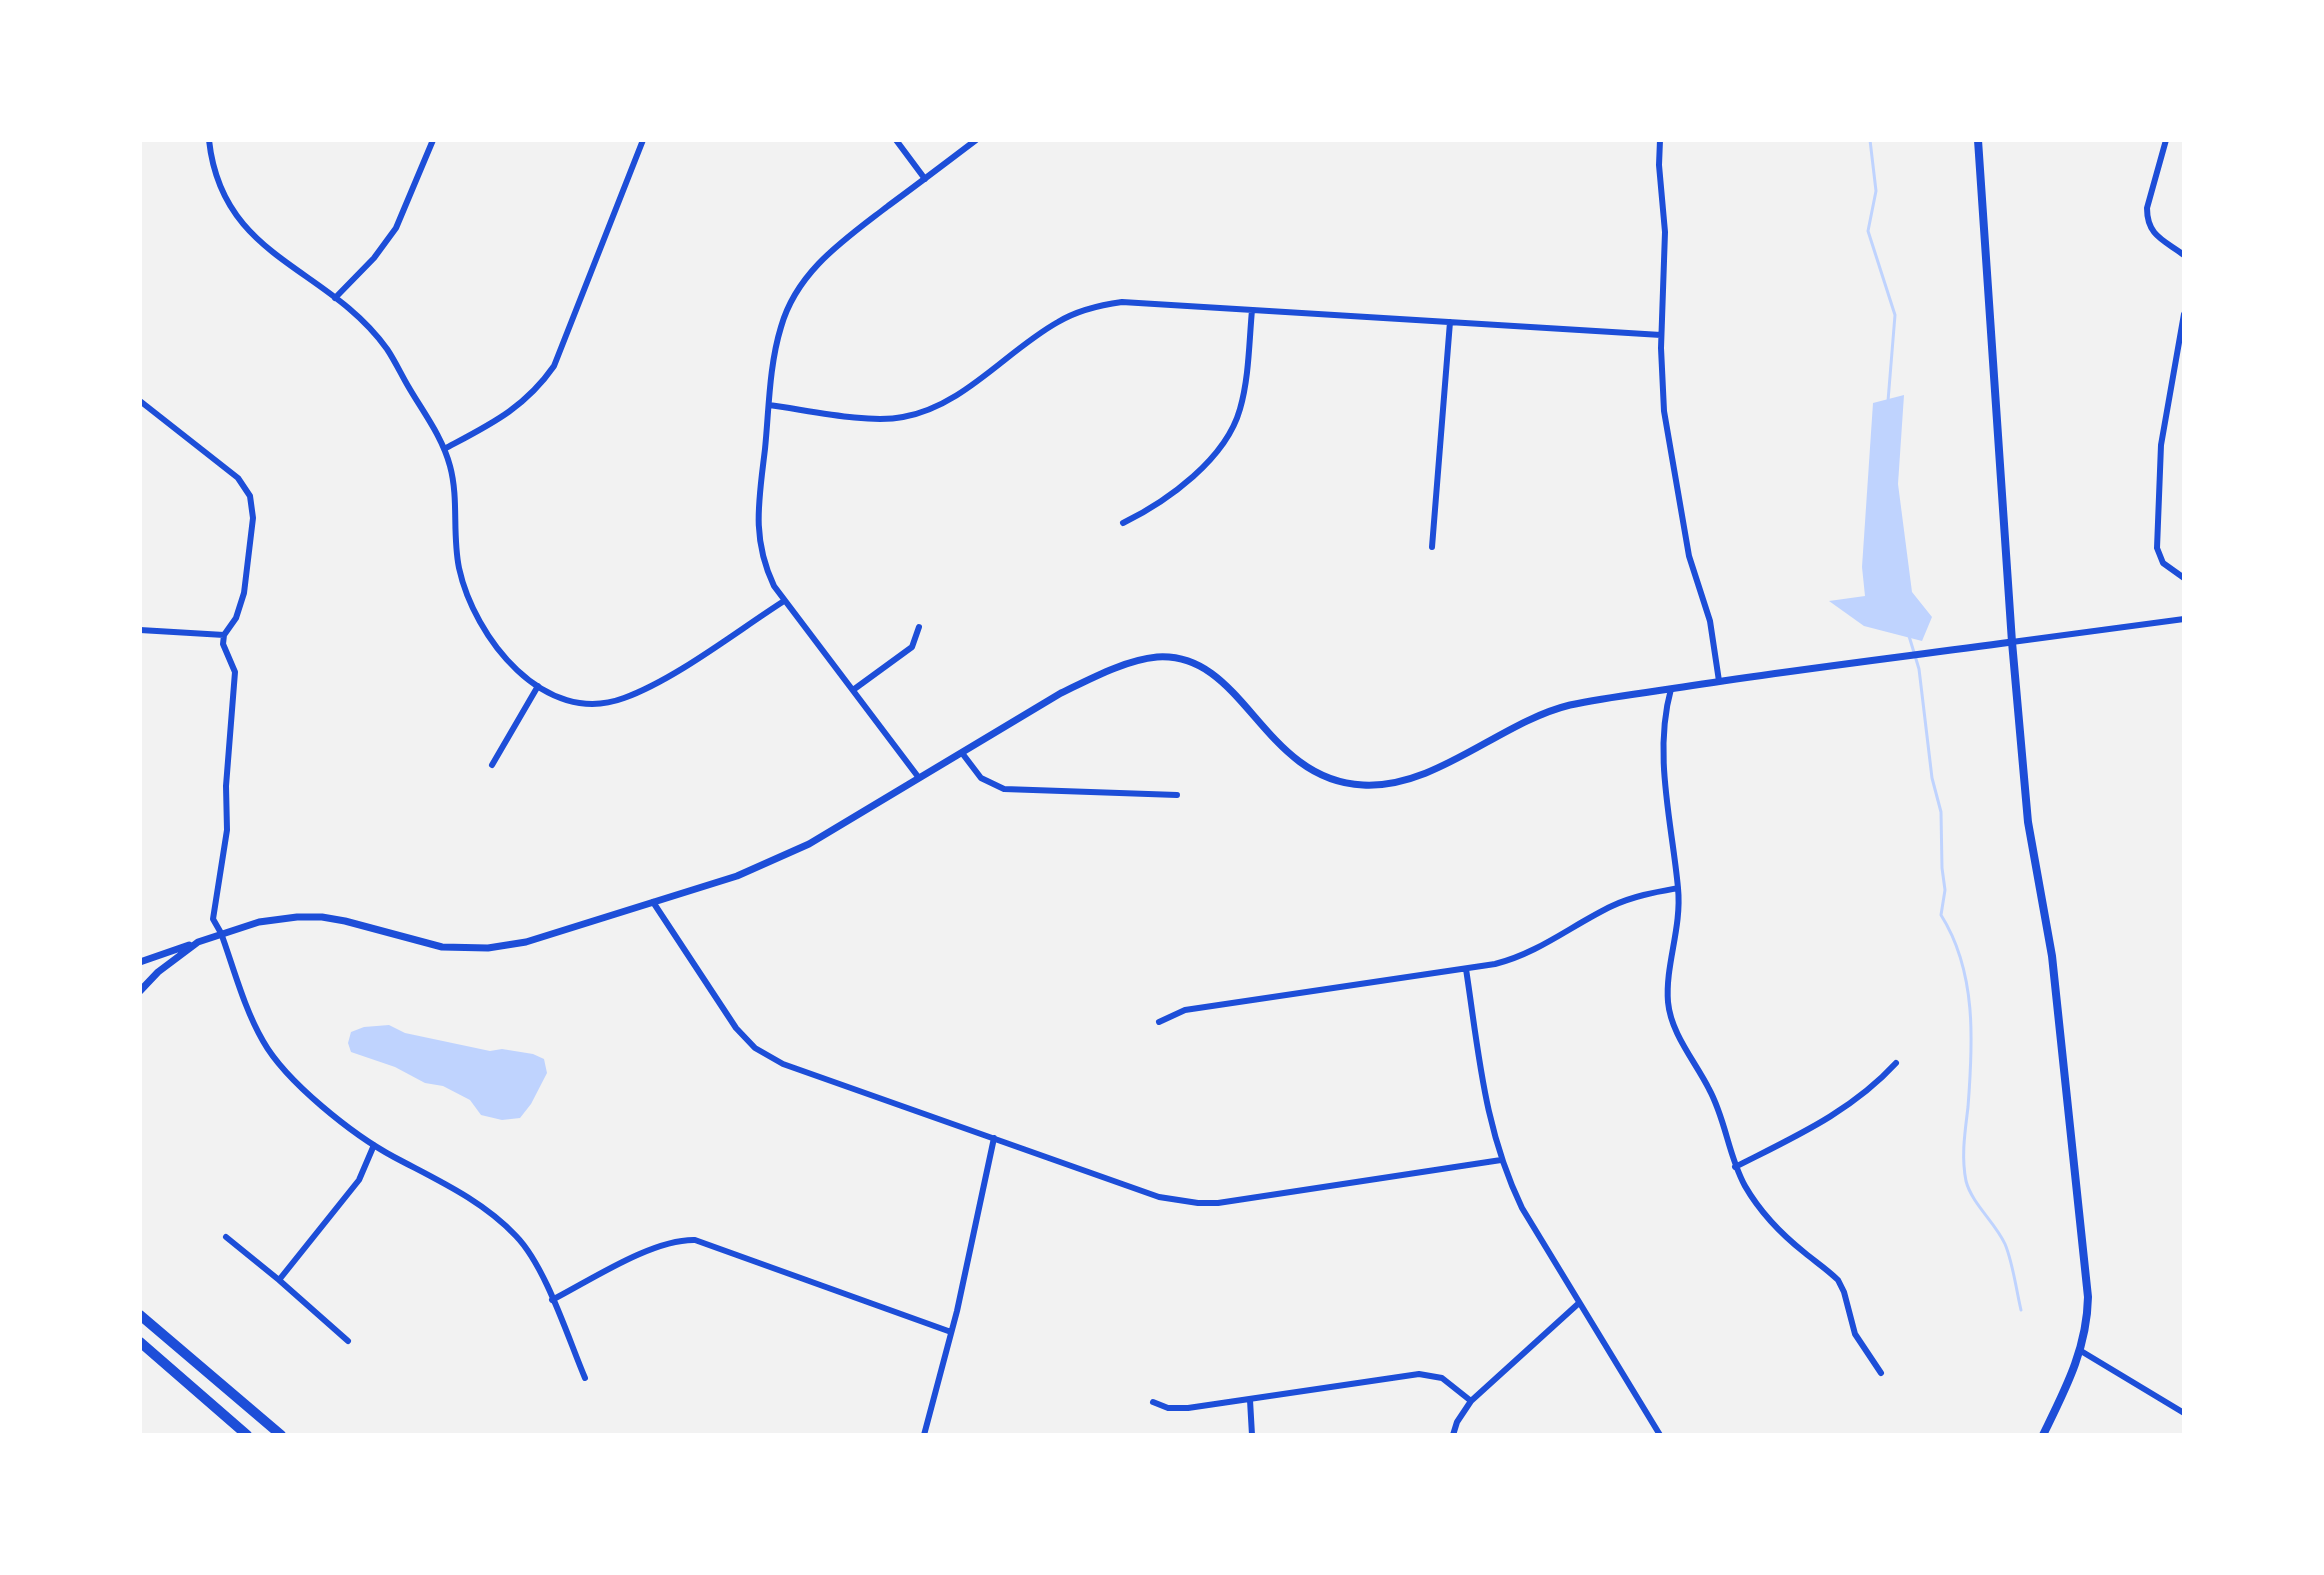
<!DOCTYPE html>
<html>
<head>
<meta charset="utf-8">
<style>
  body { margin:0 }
  #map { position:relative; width:2324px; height:1575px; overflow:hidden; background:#f2f2f2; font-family:Commissioner,sans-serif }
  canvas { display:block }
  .frame { position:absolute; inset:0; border:142px solid #fff; pointer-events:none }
</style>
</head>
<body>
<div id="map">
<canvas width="2324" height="1575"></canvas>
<div class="frame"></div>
</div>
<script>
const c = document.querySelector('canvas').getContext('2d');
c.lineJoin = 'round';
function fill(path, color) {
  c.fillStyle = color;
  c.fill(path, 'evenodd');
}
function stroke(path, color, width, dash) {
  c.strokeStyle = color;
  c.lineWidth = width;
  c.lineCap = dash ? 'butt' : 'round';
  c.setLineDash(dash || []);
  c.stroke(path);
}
const water = new Path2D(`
  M1904,395L1898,484L1912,592L1932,617L1922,641L1864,626L1829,601L1865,596L1862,567L1873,403Z
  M389,1025L405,1033L490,1051L502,1049L533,1054L544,1059L547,1073L531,1104L520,1118L502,1120L481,1115L470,1100L443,1086L425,1083L395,1067L351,1052L348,1043L351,1032L364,1027Z`);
const stream = new Path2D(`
  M1870,140L1876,191L1868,231L1895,315L1888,401
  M1909,636L1919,669L1932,778L1941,812L1942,868L1945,890L1941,915C1977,972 1973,1043 1968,1107C1965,1132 1961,1156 1966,1181C1972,1204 1995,1222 2005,1244C2013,1263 2016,1289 2021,1310`);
const minor = new Path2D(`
  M209,140C222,260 327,265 387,349C395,361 401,374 408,386C423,412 442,436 450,466C459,499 452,534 459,568C474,637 544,728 624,698C676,679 737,631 784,601
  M896,140L925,179
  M1660,140L1659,165L1665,232L1661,348L1664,411L1689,556L1710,621L1719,681
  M2166,140L2147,208C2147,236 2164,240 2184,255
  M335,298L374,258L396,228L433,140
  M2184,314L2161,445L2157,548L2163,563L2184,578
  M140,401L238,478L250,496L253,518L244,593L236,618L224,635L223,644L235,672L226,786L227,830L213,919L221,933C234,969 244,1008 263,1041C286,1082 353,1135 394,1157C437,1180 482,1200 516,1236C546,1267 568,1338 585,1378
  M769,405C807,410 868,424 903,417C964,406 1006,351 1058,322C1078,310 1100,305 1122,302L1661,335
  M444,449C489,425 524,409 554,366L643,140
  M1123,523C1168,501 1226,459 1240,409C1249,378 1249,343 1252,310
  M1432,547L1450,322
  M140,630L224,635
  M2012,642L2184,619
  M1671,689C1653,754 1672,823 1678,888C1682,928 1665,965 1668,1002C1671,1034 1695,1061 1709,1089C1726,1120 1728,1155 1745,1186C1760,1212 1781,1234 1805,1253C1816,1262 1828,1270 1838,1280L1844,1292L1855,1334L1881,1373
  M853,690L912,647L919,627
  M962,753L981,778L1004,789L1177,795
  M492,765L538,686
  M919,778L774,586C751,538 759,500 765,449C769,409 769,366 781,327C797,271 844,240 888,206C918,184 947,162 976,140
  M653,902L736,1028L755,1048L783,1064L1159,1197L1198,1203H1218L1501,1160
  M1466,969C1479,1054 1484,1129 1522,1208L1660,1435
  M1159,1022L1185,1010L1495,964C1539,953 1572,925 1612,906C1633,896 1656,892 1678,888
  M1735,1167C1794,1137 1851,1112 1896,1063
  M226,1237L279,1280L348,1341
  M279,1280L359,1180L374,1145
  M552,1300C591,1280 652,1239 695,1240L951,1332
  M2081,1351L2184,1413
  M1250,1400L1252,1435
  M1153,1402L1168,1408H1188L1419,1374L1442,1378L1471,1401
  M924,1435L957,1311L994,1138
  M1453,1435L1457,1422L1471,1401L1579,1303`);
const tertiary = new Path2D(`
  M140,962L189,945
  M140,991L158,972L198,942L259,922L297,917H322L345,921L442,947L488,948L526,942L737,876L809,844L1061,693C1090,679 1125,660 1157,657C1245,651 1261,780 1363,785C1436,789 1500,722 1570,705C1607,697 1645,693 1683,687C1792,670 1902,657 2012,642`);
const secondary = new Path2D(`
  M1978,140L2012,642L2028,822L2052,956L2088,1297C2087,1349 2065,1390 2043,1435`);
const trunk = new Path2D(`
  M140,1315L281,1435
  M140,1342L247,1435`);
fill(water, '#bfd3fe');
stroke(stream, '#bfd3fe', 3);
stroke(minor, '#1d4ed8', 6);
stroke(tertiary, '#1d4ed8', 7);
stroke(secondary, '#1d4ed8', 8);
stroke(trunk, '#1d4ed8', 10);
</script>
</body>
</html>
